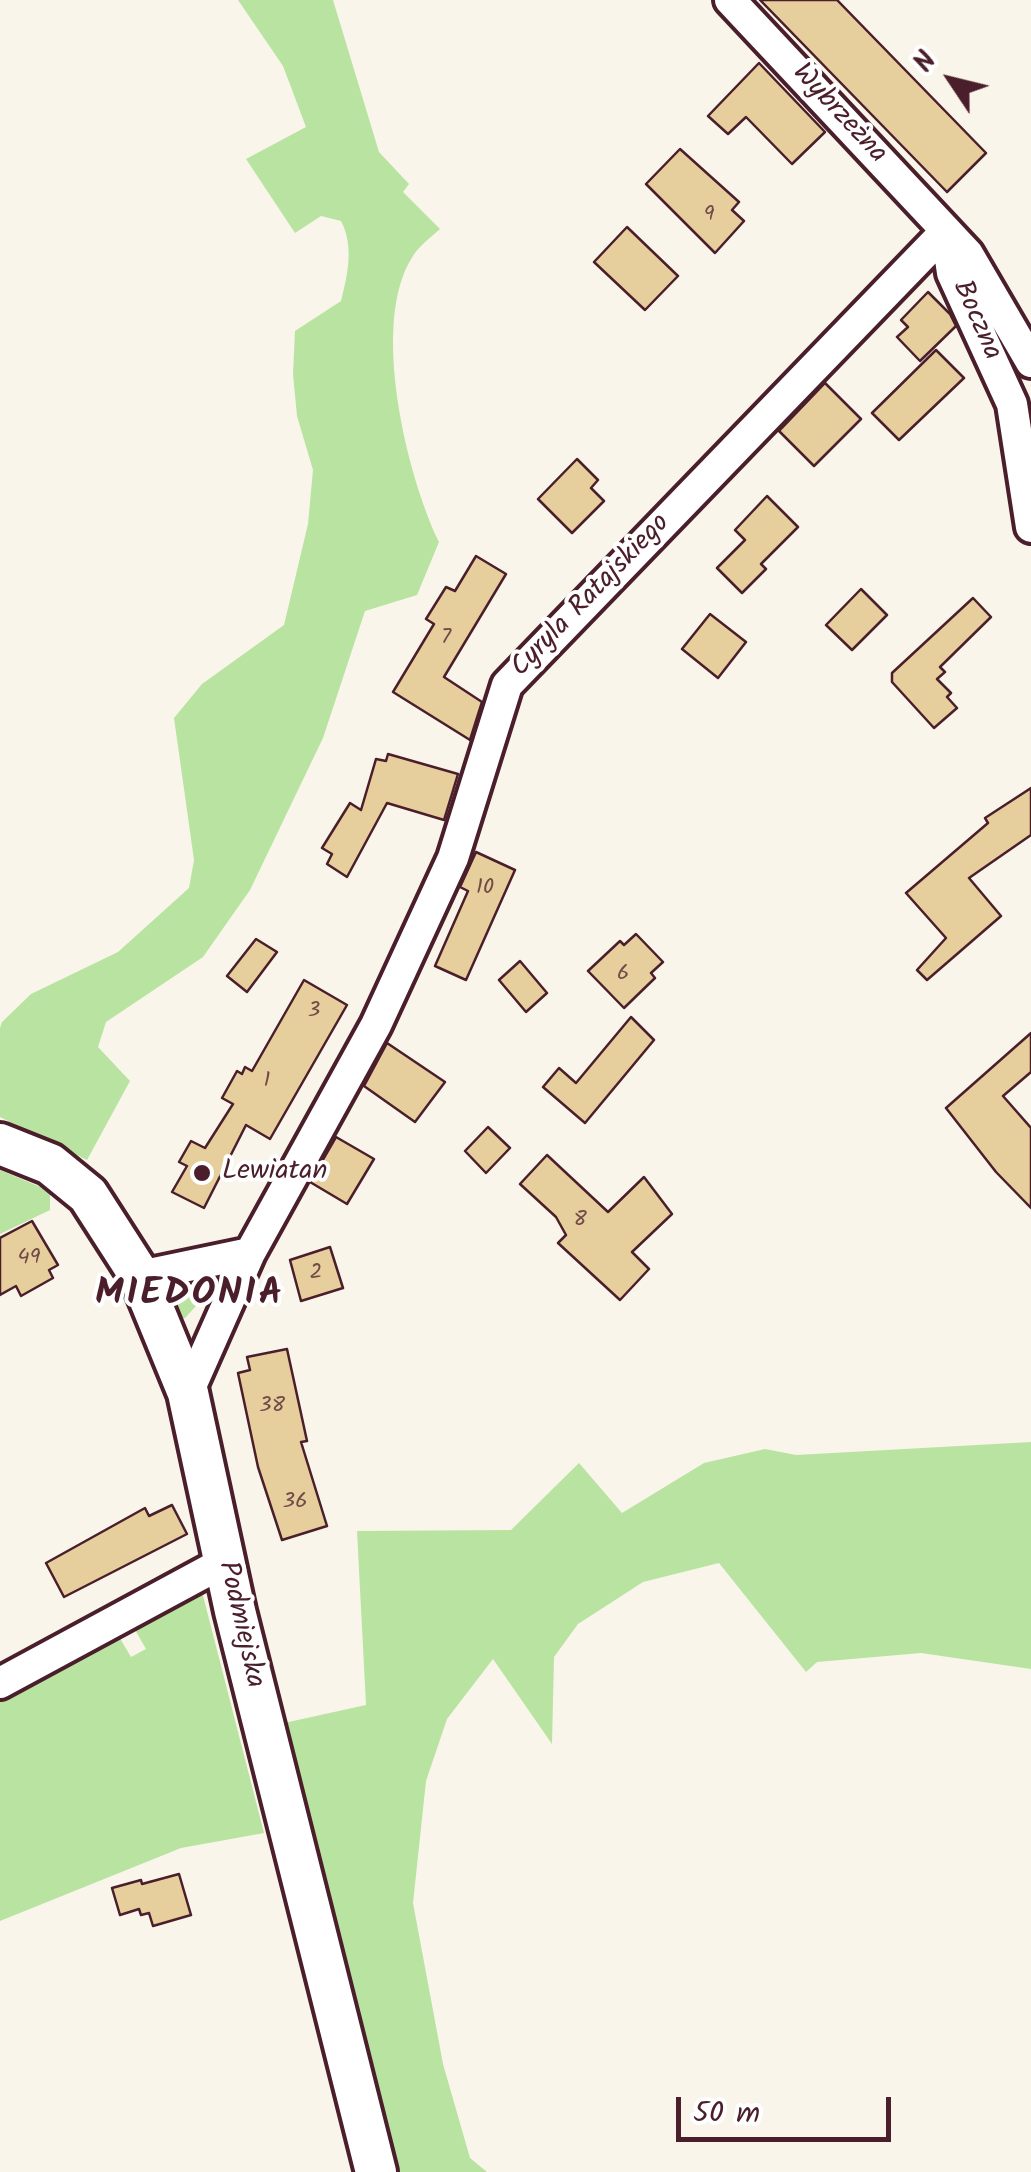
<!DOCTYPE html>
<html>
<head>
<meta charset="utf-8">
<style>
  body { margin:0 }
  #map { position:relative; width:1031px; height:2172px; overflow:hidden; background:#faf5eb; font-family:Kalam,sans-serif }
  canvas { display:block }
  .north { position:absolute; left:901px; top:30px; width:100px; height:100px; -webkit-text-stroke:8px #fff; paint-order:stroke; rotate:305deg; font-size:28px; font-weight:700; line-height:40px; text-align:center; color:#4a1f2b }
  .north::after { content:''; display:block; margin:auto; width:35px; height:45px; background:#4a1f2b; clip-path:polygon(50% 0,100% 100%,50% 72%,0 100%) }
  .scale { position:absolute; left:676px; top:2097px; width:215px; height:45px; box-sizing:border-box; border:5px solid #4a1f2b; border-top:0; padding-left:12px; font-size:30px; line-height:35px; white-space:nowrap; color:#4a1f2b; -webkit-text-stroke:8px #fff; paint-order:stroke }
</style>
</head>
<body>
<div id="map">
<canvas width="1031" height="2172"></canvas>
<div class="north">N</div>
<div class="scale">50 m</div>
</div>
<script>
const c = document.querySelector('canvas').getContext('2d');
c.lineJoin = 'round';
function fill(path, color) {
  c.fillStyle = color;
  c.fill(path, 'evenodd');
}
function stroke(path, color, width, dash) {
  c.strokeStyle = color;
  c.lineWidth = width;
  c.lineCap = dash ? 'butt' : 'round';
  c.setLineDash(dash || []);
  c.stroke(path);
}
function drawText(font, color, halo, rows, align = 'center') {
  c.font = font + ' Kalam,sans-serif';
  c.lineWidth = 8;
  c.setLineDash([]);
  c.textBaseline = 'middle';
  c.strokeStyle = halo;
  c.fillStyle = color;
  for (const [text, x, y, turn = 0] of rows) {
    c.save();
    c.translate(x, y);
    c.rotate((+turn || 0) * Math.PI / 180);
    c.textAlign = isNaN(turn) ? turn : align;
    if (halo) c.strokeText(text, 0, 0);
    c.fillText(text, 0, 0);
    c.restore();
  }
}
const green = new Path2D(`
  M238,0H333L379,152L409,184L403,192L440,229C431,237 419,246 413,256C369,322 407,476 439,542L417,595L365,611L323,738L250,890L203,957L106,1022L98,1047L130,1081L87,1160L0,1117V1028L2,1022L31,994L118,952L189,888L194,860L174,718L202,684L284,625L308,524L313,470L297,416L293,374L295,331L341,301C348,274 354,246 341,221L321,216L295,233L246,159L306,127L283,66Z
  M0,1170L50,1191V1210L0,1234Z
  M192,1279H199L205,1284L207,1294L185,1318H176L171,1304Z
  M1031,1442V1669L921,1653L817,1662L806,1672L719,1563L643,1582L578,1624L554,1657L552,1744L493,1659L447,1719L426,1781L413,1903L443,2064L470,2158L487,2172H400L284,1723L366,1705L357,1531L511,1530L579,1463L622,1513L704,1463L765,1449L796,1455Z
  M200,1584L264,1833L181,1848L0,1921V1691L115,1630L131,1657L146,1649L130,1621Z`);
const building = new Path2D(`
  M760,0H837L986,153L947,192Z
  M759,63L825,132L792,164L746,117L728,134L708,116Z
  M680,149L739,202L732,210L744,221L715,253L646,184Z
  M627,227L678,276L645,310L594,262Z
  M928,292L950,314L956,326L920,361L897,337L908,327L901,320Z
  M936,350L964,378L899,440L872,413Z
  M825,383L861,419L814,466L779,431Z
  M577,459L598,480L591,488L604,501L572,533L538,499Z
  M767,496L798,527L761,564L766,569L742,593L717,568L745,540L735,530Z
  M476,556L506,574L444,677L482,702L470,740L393,692L434,624L426,619L446,587L455,591Z
  M861,589L887,615L852,650L826,625Z
  M973,598L991,617L940,667L945,672L937,679L951,693L947,697L957,708L934,728L892,682V673Z
  M710,614L746,642L718,678L682,649Z
  M388,754L458,774L444,820L387,803L347,877L327,864L332,854L322,848L350,803L361,810L376,759L386,761Z
  M1031,788V835L969,878L1001,916L927,980L917,970L946,938L906,893L988,823L985,818Z
  M476,852L515,870L466,980L435,966L468,891L460,887Z
  M636,934L663,962L651,973L655,978L624,1008L588,971L620,941L624,945Z
  M256,939L277,952L247,992L227,976Z
  M520,961L547,993L526,1012L499,980Z
  M304,980L347,1005L270,1139L246,1125L204,1208L172,1192L187,1166L179,1162L191,1141L205,1148L233,1104L222,1098L237,1071L242,1074L245,1067L252,1071Z
  M631,1017L654,1040L585,1123L543,1087L559,1068L576,1083Z
  M1031,1033V1072L1003,1096L1031,1128V1208L996,1172L946,1108Z
  M387,1043L445,1082L415,1122L364,1086Z
  M488,1127L510,1148L486,1173L465,1151Z
  M336,1137L374,1159L347,1204L310,1182Z
  M547,1155L608,1212L644,1177L672,1214L632,1252L649,1269L620,1300L558,1243L566,1235L556,1217L520,1184Z
  M32,1221L58,1265L49,1270L53,1278L21,1296L16,1286L0,1295V1238Z
  M330,1247L343,1288L301,1301L290,1260Z
  M287,1349L307,1441L301,1442L327,1526L282,1540L258,1467L238,1373L250,1370L247,1357Z
  M172,1505L187,1534L64,1597L46,1563L145,1508L149,1516Z
  M179,1874L191,1915L153,1926L149,1913L141,1915L139,1909L120,1915L112,1888L141,1880L142,1884Z`);
const street = new Path2D(`
  M730,0L968,254L1031,362
  M946,231L952,273L1012,404L1031,527
  M140,1276L250,1253
  M188,1393L250,1253L376,1025L453,858L507,685L946,231
  M0,1683L224,1562`);
const secondary = new Path2D(`
  M0,1144L50,1164L88,1195L140,1276L188,1393L235,1611L376,2172`);
const markers = [
  [202,1173,10,"#4a1f2b"]
];
const numberNames = [
  ["9",709,216],
  ["7",446,639],
  ["10",485,889],
  ["6",623,975],
  ["3",314,1012],
  ["1",267,1082],
  ["8",580,1221],
  ["49",29,1259],
  ["2",316,1274],
  ["38",272,1407],
  ["36",295,1503]
];
const streetNames = [
  ["Wybrzeżna",838,115,47],
  ["Boczna",975,321,66],
  ["Cyryla Ratajskiego",592,597,-46],
  ["Podmiejska",239,1625,77]
];
const poiNames = [
  ["Lewiatan",222,1173]
];
const districtNames = [
  ["MIEDONIA",190,1298]
];
fill(green, '#b8e3a0');
fill(building, '#e7cf9d');
stroke(building, '#4a1f2b', 2.5);
stroke(street, '#4a1f2b', 38);
stroke(secondary, '#4a1f2b', 48);
stroke(street, '#fff', 30);
stroke(secondary, '#fff', 40);
for (const [x, y, r, color] of markers) {
  const dot = new Path2D();
  dot.arc(x, y, r, 0, 2 * Math.PI);
  c.fillStyle = color;
  c.fill(dot);
  stroke(dot, '#fff', 4);
}
drawText('22px', '#714b48', null, numberNames);
drawText('28px', '#4a1f2b', '#fff', streetNames);
drawText('28px', '#4a1f2b', '#fff', poiNames, 'left');
c.letterSpacing = '2.5px';
drawText('bold 38px', '#4a1f2b', '#fff', districtNames);
c.letterSpacing = '0px';
</script>
</body>
</html>
